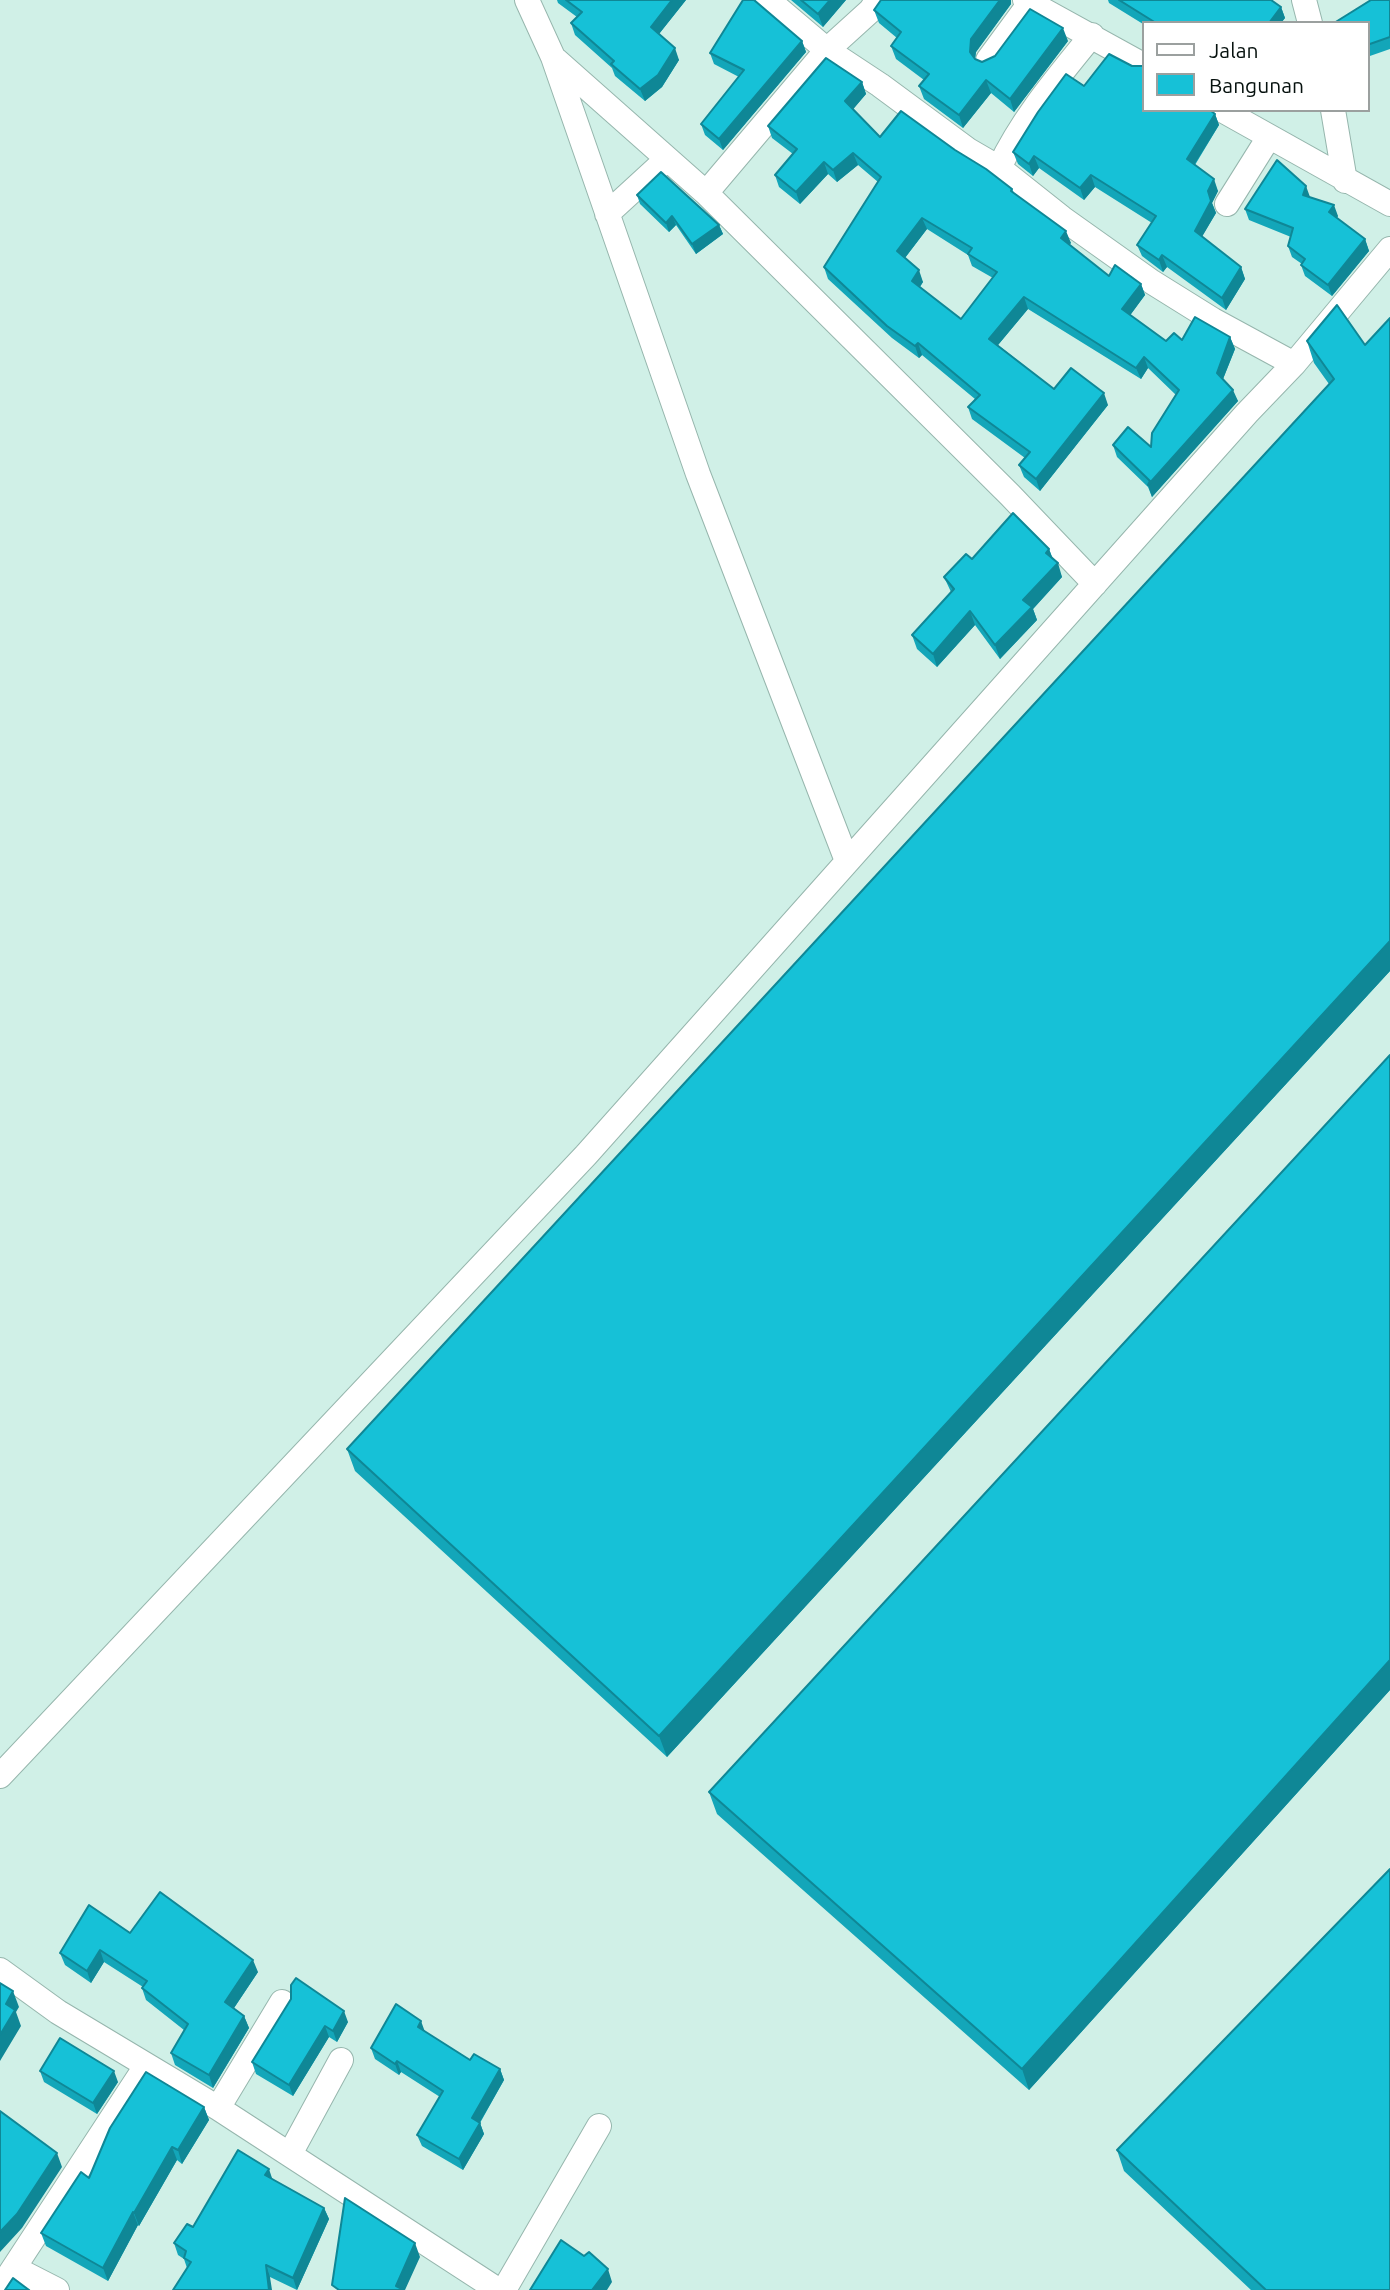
<!DOCTYPE html>
<html>
<head>
<meta charset="utf-8">
<style>
  body { margin:0 }
  #map { position:relative; width:1390px; height:2290px; overflow:hidden; background:#d0f0e7; font-family:Ubuntu,sans-serif }
  canvas { display:block }
  .legend { position:absolute; left:1142px; top:21px; width:228px; height:91px; box-sizing:border-box; background:#fff; border:2px solid #9ba09f; margin:0; padding:9px 12px; list-style:none; font-size:21px; color:#06110e }
  .legend li { display:flex; align-items:center; gap:14px; height:35px }
  .legend b { width:35px; border:2px solid #9ba09f }
</style>
</head>
<body>
<div id="map">
<canvas width="1390" height="2290"></canvas>
<ul class="legend">
<li><b style="height:9px;background:#fff"></b>Jalan</li>
<li><b style="height:19px;background:#16c1d7"></b>Bangunan</li>
</ul>
</div>
<script>
const c = document.querySelector('canvas').getContext('2d');
c.lineJoin = 'round';
function stroke(path, color, width, dash) {
  c.strokeStyle = color;
  c.lineWidth = width;
  c.lineCap = dash ? 'butt' : 'round';
  c.setLineDash(dash || []);
  c.stroke(path);
}
function fill(path, color) {
  c.fillStyle = color;
  c.fill(path, 'evenodd');
}
const minor = new Path2D(`
  M527,0L553,57L698,474L847,861
  M768,0L827,50L880,85L968,150L999,168L1062,218L1152,282L1213,320L1294,364
  M1025,0L1143,65
  M1304,0L1310,23
  M556,60L706,193L1010,495L1095,584
  M988,60L1030,3
  M1222,110L1390,204
  M1333,110L1345,181
  M999,168C1022,119 1058,77 1092,35
  M706,193L827,50L870,11L878,0
  M1227,204L1269,137
  M607,214L667,159
  M0,1776L586,1155L1247,413L1294,364L1390,249
  M0,1970L58,2012L218,2108L498,2290
  M218,2108L282,2002
  M290,2154L341,2060
  M14,2268L57,2290
  M0,2289L146,2066
  M504,2290L599,2126`);
const wall = new Path2D(`
  M557,0H686L659,34L679,60L662,87L645,101L615,76L612,68L575,35L571,23L577,17L558,3Z
  M791,0H846L823,27Z
  M1108,0H1271L1281,7L1285,18L1281,23L1143,24L1109,3Z
  M1390,0V49L1367,57V23Z
  M1011,4L976,52L975,59L982,62L1068,41L1014,112L991,93L963,128L924,99L919,86L924,80L896,59L891,46L897,38L879,23L874,10Z
  M802,41L806,52L723,150L705,135L701,124L739,77L714,64L710,53Z
  M862,82L866,94L853,109L880,137L955,150L1012,189L1014,193L1071,243L1069,244L1109,276L1141,284L1145,295L1130,315L1166,341L1230,337L1235,349L1223,379L1238,401L1152,497L1148,487L1117,457L1113,445L1151,447L1176,395L1148,368L1141,379L1028,309L998,345L1054,389L1108,405L1040,491L1024,477L1019,465L1025,458L972,419L968,407L975,399L922,355L919,358L892,338L828,279L824,267L878,182L858,165L837,182L828,174L800,204L779,187L775,175L793,154L772,138L768,126ZM927,229L968,255L972,266L993,278L961,319L920,287L923,282L905,258Z
  M1084,86L1215,114L1219,125L1195,165L1218,191L1212,203L1216,213L1202,236L1241,267L1245,279L1226,310L1167,267L1163,272L1142,256L1137,245L1152,223L1095,187L1084,200L1039,168L1033,176L1018,164L1013,152Z
  M637,195L719,225L723,234L696,254L676,225L669,232L640,204Z
  M1310,198L1338,216L1337,218L1365,239L1369,251L1332,296L1305,276L1301,265L1302,264L1292,257L1288,246L1291,237L1249,220L1245,209Z
  M1390,318V971L667,1757L355,1471L347,1449L1329,384L1314,363L1307,341L1365,345Z
  M1049,549L1053,559L1062,577L1033,609L1037,620L1000,659L975,625L937,667L917,649L912,635L951,592L944,577L972,559Z
  M1390,1055V1690L1029,2090L717,1814L709,1792Z
  M130,1933L258,1972L234,2008L244,2016L249,2028L213,2088L175,2065L171,2053L184,2030L146,2000L142,1988L143,1987L104,1962L91,1983L65,1965L60,1953Z
  M291,1999L348,2022L337,2042L329,2037L293,2096L256,2074L252,2062Z
  M424,2031L470,2060L500,2069L504,2080L480,2123L484,2134L463,2170L422,2146L417,2135L440,2097L401,2072L399,2075L375,2059L371,2048Z
  M40,2071L118,2082L97,2114L44,2082Z
  M204,2107L209,2120L182,2164L177,2160L139,2226L138,2225L108,2281L46,2246L41,2233L89,2178Z
  M1117,2150L1390,2290H1251L1124,2171Z
  M273,2180L324,2208L329,2219L297,2290L270,2277L187,2268L184,2259L178,2255L174,2243L193,2227Z`);
const shadedWall = new Path2D(`
  M672,0H686L655,39L651,27Z
  M830,0H846L823,27L818,14Z
  M1000,0H1011V4L976,52L974,65L970,52L971,39Z
  M1281,7L1285,18L1281,23H1269Z
  M1063,28L1068,41L1014,112L1010,99Z
  M802,41L806,52L723,150L719,139Z
  M675,48L679,60L662,87L645,101L640,89Z
  M986,80L991,93L963,128L959,115Z
  M862,82L866,94L850,113L845,101Z
  M1215,114L1219,125L1191,170L1187,159Z
  M853,153L858,165L837,182L833,170Z
  M1034,156L1039,168L1033,176L1029,164Z
  M824,162L828,174L800,204L796,192Z
  M1091,175L1095,187L1084,200L1080,188Z
  M1214,179L1218,191L1212,203L1216,213L1199,242L1195,231L1208,191Z
  M1306,186L1310,197L1303,195Z
  M1334,205L1338,216L1333,223L1329,212Z
  M672,216L676,225L669,232L666,223Z
  M922,218L927,229L901,263L897,251Z
  M719,225L723,234L696,254L692,244Z
  M1066,231L1071,243L1065,250L1061,238Z
  M1365,239L1369,251L1332,296L1328,285Z
  M1162,255L1167,267L1163,272L1159,260Z
  M1241,267L1245,279L1226,310L1222,298Z
  M919,270L923,282L916,292L912,281Z
  M1141,284L1145,295L1126,321L1122,309Z
  M1024,297L1028,309L993,351L989,339Z
  M1230,337L1235,349L1221,384L1217,373Z
  M918,343L922,355L919,358L915,346Z
  M1144,357L1148,368L1141,379L1136,368Z
  M1233,390L1238,401L1152,497L1148,485Z
  M1104,393L1108,405L1040,491L1036,479Z
  M1049,549L1054,563L1046,553Z
  M1058,563L1062,577L1033,609L1037,620L1000,659L995,645L1023,600Z
  M970,611L975,625L937,667L933,654Z
  M1390,941V971L667,1757L659,1736Z
  M1390,1660V1690L1029,2090L1022,2069Z
  M100,1950L104,1962L91,1983L87,1971Z
  M253,1960L258,1972L230,2014L225,2002Z
  M13,1991L19,2007L16,2012L21,2026L0,2061V2035L6,2004Z
  M344,2011L348,2022L337,2042L333,2031Z
  M244,2016L249,2028L213,2088L209,2075Z
  M421,2021L425,2032L418,2027Z
  M325,2026L329,2037L293,2096L289,2085Z
  M397,2061L401,2072L399,2075L395,2064Z
  M500,2069L504,2080L476,2129L472,2118Z
  M114,2071L118,2082L97,2114L93,2103Z
  M204,2107L209,2120L182,2164L178,2150Z
  M480,2123L484,2134L463,2170L459,2159Z
  M172,2147L177,2160L139,2226L134,2213Z
  M57,2153L62,2167L22,2228L0,2252V2232Z
  M269,2169L273,2181L265,2175Z
  M324,2208L329,2219L297,2290L293,2278Z
  M133,2212L138,2225L108,2281L103,2268Z
  M415,2243L420,2257L405,2290L396,2286Z
  M266,2265L270,2277L272,2290H269Z
  M608,2269L612,2282L607,2290H592Z`);
const building = new Path2D(`
  M566,0H672L651,27L675,48L658,75L640,89L611,64L614,61L571,23L582,12Z
  M743,0H754L802,41L719,139L701,124L744,70L710,53Z
  M801,0H830L818,14Z
  M881,0H1000L971,39L970,52L975,59L982,62L995,56L1030,9L1063,28L1010,99L986,80L959,115L919,86L929,74L891,46L901,32L874,10Z
  M1119,0H1271L1281,7L1269,23H1156Z
  M1371,0H1390V37L1367,45V23H1334Z
  M1109,54L1132,66H1143V110H1210L1215,114L1187,159L1214,179L1208,191L1211,201L1195,231L1241,267L1222,298L1162,255L1159,260L1137,245L1156,216L1091,175L1080,188L1034,156L1029,164L1013,152L1038,112L1066,74L1084,86Z
  M826,58L862,82L845,101L880,137L901,111L955,150L986,169L1012,189L1011,191L1066,231L1061,238L1109,276L1115,265L1141,284L1122,309L1166,341L1174,333L1182,340L1195,317L1230,337L1217,373L1233,390L1148,485L1150,481L1113,445L1128,427L1151,447L1152,433L1179,390L1144,357L1136,368L1024,297L989,339L1054,389L1071,368L1104,393L1036,479L1019,465L1030,452L968,407L980,395L918,343L915,346L887,326L824,267L881,177L853,153L833,170L824,162L796,192L775,175L797,149L768,126ZM922,218L972,248L968,254L997,272L961,319L912,281L919,270L897,251Z
  M1277,160L1306,186L1303,195L1334,205L1329,212L1365,239L1328,285L1301,265L1305,259L1288,246L1293,228L1245,209Z
  M661,172L719,225L692,244L672,216L666,223L637,195Z
  M1337,305L1365,345L1390,318V941L659,1736L347,1449L1334,379L1307,341Z
  M1013,513L1049,549L1046,553L1058,563L1023,600L1032,607L995,645L970,611L933,654L912,635L954,589L944,577L966,554L972,559Z
  M1390,1055V1660L1022,2069L709,1792Z
  M1390,1869V2290H1266L1117,2150Z
  M160,1892L253,1960L225,2002L244,2016L209,2075L171,2053L188,2024L142,1988L147,1981L100,1950L87,1971L60,1953L89,1905L130,1933Z
  M296,1978L344,2011L333,2031L325,2026L289,2085L252,2062L291,1999V1985Z
  M0,1983L13,1991L6,2004L15,2010L0,2035Z
  M396,2004L421,2021L418,2027L470,2060L474,2054L500,2069L472,2118L480,2123L459,2159L417,2135L443,2091L397,2061L395,2064L371,2048Z
  M60,2038L114,2071L93,2103L40,2071Z
  M146,2072L204,2107L178,2150L172,2147L134,2213L133,2212L103,2268L41,2233L81,2172L89,2178L110,2128Z
  M0,2111L57,2153L17,2214L0,2232Z
  M238,2150L269,2169L265,2175L324,2208L293,2278L266,2265L269,2290H173L191,2262L184,2258L186,2251L174,2243L187,2224L193,2227Z
  M345,2198L415,2243L396,2286L404,2290H339L332,2285Z
  M561,2240L584,2256L589,2252L608,2269L592,2290H530Z
  M13,2278L29,2290H5Z`);
stroke(minor, '#96b6ad', 26);
stroke(minor, '#fff', 24);
fill(wall, '#13a6b9');
fill(shadedWall, '#0f8796');
fill(building, '#16c1d7');
stroke(building, '#0f8796', 2);
</script>
</body>
</html>
